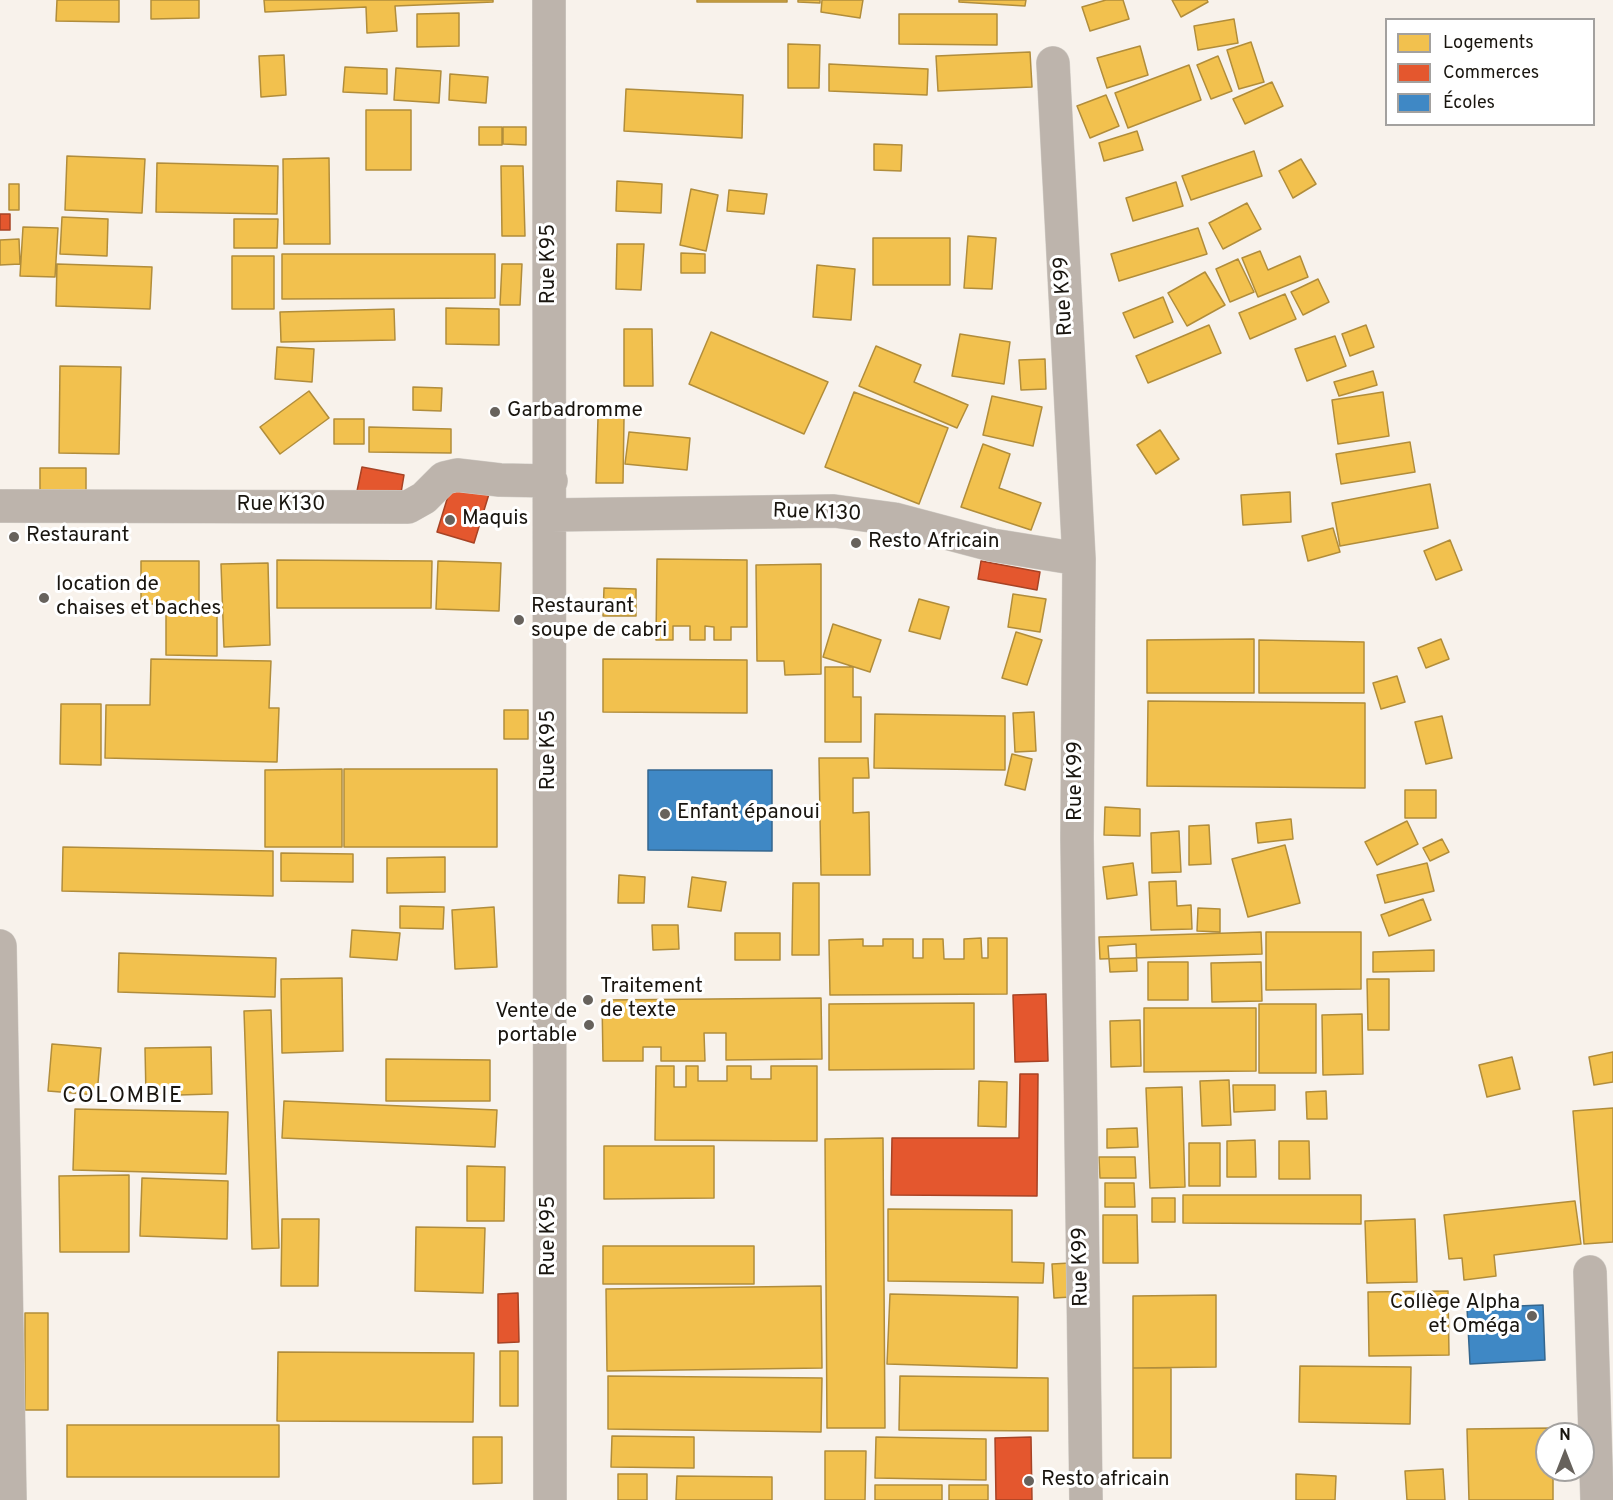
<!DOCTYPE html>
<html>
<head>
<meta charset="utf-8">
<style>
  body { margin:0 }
  #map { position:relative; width:1613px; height:1500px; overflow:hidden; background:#f8f2eb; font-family:Overpass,sans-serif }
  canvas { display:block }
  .legend { position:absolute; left:1385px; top:18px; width:210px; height:108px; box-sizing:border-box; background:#fff; border:2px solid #a3a19f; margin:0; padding:8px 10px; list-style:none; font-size:18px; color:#19150f }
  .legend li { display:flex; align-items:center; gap:12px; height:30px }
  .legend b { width:30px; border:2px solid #a3a19f }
  .north { position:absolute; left:1535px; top:1422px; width:60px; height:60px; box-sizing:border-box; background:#fff; border:2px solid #a3a19f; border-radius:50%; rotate:0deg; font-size:16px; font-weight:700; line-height:24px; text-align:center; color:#19150f }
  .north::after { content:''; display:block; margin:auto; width:21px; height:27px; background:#67625c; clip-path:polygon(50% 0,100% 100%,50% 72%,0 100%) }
</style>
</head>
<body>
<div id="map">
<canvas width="1613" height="1500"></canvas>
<ul class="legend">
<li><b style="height:16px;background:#f2c14e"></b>Logements</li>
<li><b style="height:16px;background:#e4572e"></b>Commerces</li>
<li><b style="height:16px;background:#3f88c5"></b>Écoles</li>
</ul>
<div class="north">N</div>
</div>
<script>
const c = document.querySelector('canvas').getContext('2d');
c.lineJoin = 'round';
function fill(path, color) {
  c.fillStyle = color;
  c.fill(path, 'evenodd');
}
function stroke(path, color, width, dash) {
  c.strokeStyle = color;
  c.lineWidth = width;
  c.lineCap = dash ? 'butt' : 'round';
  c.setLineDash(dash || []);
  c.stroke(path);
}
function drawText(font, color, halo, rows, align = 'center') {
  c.font = font + ' Overpass,sans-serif';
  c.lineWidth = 6;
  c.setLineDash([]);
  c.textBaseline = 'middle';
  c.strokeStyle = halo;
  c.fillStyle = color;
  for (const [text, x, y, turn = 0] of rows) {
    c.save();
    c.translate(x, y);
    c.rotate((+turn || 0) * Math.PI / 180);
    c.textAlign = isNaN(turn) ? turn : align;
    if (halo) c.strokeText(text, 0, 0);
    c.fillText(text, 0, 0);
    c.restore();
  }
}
const homes = new Path2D(`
  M57,0H119V22L56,21Z
  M151,0H199V18L151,19Z
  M264,0H493V2L395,6L397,31L367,33L366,7L265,12Z
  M697,0H787V2H697Z
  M798,0H820V3L798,2Z
  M822,0H863L860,18L821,12Z
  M959,0H1026L1025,6L959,2Z
  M1106,0H1123L1129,19L1090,31L1082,7Z
  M1172,0H1207L1208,2L1181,17Z
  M459,13V46L417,47V14Z
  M899,14H997V45L899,44Z
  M1234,19L1238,43L1198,50L1194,26Z
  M1251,42L1264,82L1239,89L1227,50Z
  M788,44L820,45L819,88H788Z
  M1140,46L1148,75L1107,88L1097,58Z
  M1030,52L1032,87L938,91L936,56Z
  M284,55L286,95L261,97L259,56Z
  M1218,56L1232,91L1211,99L1197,65Z
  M829,64L928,69L927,95L829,91Z
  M1189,65L1201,100L1128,128L1115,93Z
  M345,67L387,69V94L343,92Z
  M396,68L441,71L439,103L394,100Z
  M450,74L488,77L486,103L449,100Z
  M1272,82L1283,106L1245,124L1233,99Z
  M626,89L743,95L742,138L624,131Z
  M1106,95L1119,126L1090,138L1077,106Z
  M366,110H411V170H366Z
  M479,127H502V145H479Z
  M503,127H526V145L503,144Z
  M1137,131L1143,150L1104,161L1099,143Z
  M874,144L902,145L901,171L874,170Z
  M1254,151L1262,176L1191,200L1182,176Z
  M67,156L145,159L142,213L65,210Z
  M329,158L330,244H284L283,159Z
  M1301,159L1316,184L1293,198L1279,171Z
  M157,163L278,166L277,214L156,212Z
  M501,166H523L525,236H502Z
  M617,181L662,184L661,213L616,211Z
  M1176,182L1183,206L1133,221L1126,198Z
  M9,184H19V210H9Z
  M691,189L718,195L706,251L680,245Z
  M729,190L767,194L764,214L727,211Z
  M1247,203L1261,229L1223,249L1209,223Z
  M62,217L108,219L107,256L60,254Z
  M234,219H278L277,248H234Z
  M23,227L58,228L55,277L20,276Z
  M1198,228L1207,254L1119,281L1111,254Z
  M968,236L996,238L992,289L964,288Z
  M873,238H950V285H873Z
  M19,239L20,264L0,265V240Z
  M617,244H644L641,290L616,289Z
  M1260,251L1268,270L1300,256L1308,277L1258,297L1242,258Z
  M681,253L705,254V273H681Z
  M282,254H495V298L282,299Z
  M232,256H274V309H232Z
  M1238,259L1254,292L1230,302L1216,269Z
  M57,264L152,267L150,309L56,306Z
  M502,264H522L520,305H500Z
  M817,265L855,269L851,320L813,317Z
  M1205,272L1225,305L1187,326L1168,293Z
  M1318,279L1329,302L1303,315L1291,292Z
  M1285,294L1296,319L1250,339L1239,313Z
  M1163,297L1173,322L1134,338L1123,313Z
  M446,308L499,309V345L446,344Z
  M394,309L395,340L281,342L280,312Z
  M1209,325L1221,353L1148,383L1136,356Z
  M1366,325L1374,347L1350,356L1342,334Z
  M624,329H652L653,386H624Z
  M711,332L828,382L804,434L689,384Z
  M960,334L1010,342L1004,384L952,376Z
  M1335,336L1346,366L1307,381L1295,349Z
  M876,346L921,365L914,382L968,405L957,428L859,386Z
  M277,347L314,349L312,382L275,379Z
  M1045,359L1046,389L1021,390L1019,360Z
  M60,366L121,367L119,454L59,453Z
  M1373,371L1377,385L1339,396L1334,382Z
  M413,387L442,388L441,411L413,410Z
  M309,391L329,418L280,454L260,427Z
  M854,392L948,428L919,504L825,467Z
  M1383,392L1389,436L1338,444L1332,400Z
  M992,396L1042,407L1033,446L983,435Z
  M598,418H624L623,483H596Z
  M334,419H364V444H334Z
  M369,427L451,429V453L369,452Z
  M1160,430L1179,459L1156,474L1137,445Z
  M629,432L690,438L687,470L625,464Z
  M1410,442L1415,472L1341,484L1336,454Z
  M983,444L1010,454L999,488L1041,503L1031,530L961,507Z
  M40,468H86V500H40Z
  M1430,484L1438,528L1340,546L1332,503Z
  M1290,492L1291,522L1243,525L1241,495Z
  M1333,528L1340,552L1308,561L1302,536Z
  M1450,540L1462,570L1436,580L1424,551Z
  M657,559L747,560V627H731V640H714V627L705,626V640H690V626H673V640H656Z
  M277,560L432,561L431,608H277Z
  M141,561H199V604H141Z
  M438,561L501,563L499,611L436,609Z
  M268,563L270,645L224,647L221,564Z
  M821,564V674L785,675L784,661H757L756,565Z
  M604,588L636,589V616H603Z
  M1013,594L1046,599L1040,632L1008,627Z
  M919,599L949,607L940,639L909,631Z
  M166,612H217V656L166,655Z
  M833,624L881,640L870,672L823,657Z
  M1016,632L1042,640L1027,685L1002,678Z
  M1254,639V693H1147V640Z
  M1441,639L1449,659L1426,668L1418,648Z
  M1259,640L1364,642V693H1259Z
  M151,659L271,661L269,708H279L277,762L105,758L106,705H150Z
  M603,659L747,660V713L603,712Z
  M825,667H853V697H861V742H825Z
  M1397,676L1405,702L1381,709L1373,683Z
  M1148,701L1365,703V788L1147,786Z
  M61,704H101V765L60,764Z
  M504,710H528V739H504Z
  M1034,712L1036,751L1015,752L1013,713Z
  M875,714L1005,716V770L874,768Z
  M1442,716L1452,758L1426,764L1415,722Z
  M1012,754L1032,759L1025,790L1005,785Z
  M819,758H868L869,778H853V813L869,812L870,875H821Z
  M342,769V847H265V770Z
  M344,769H497V847H344Z
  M1405,790H1436V818H1405Z
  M1105,807L1140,809V836L1104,835Z
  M1291,819L1293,839L1258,843L1256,823Z
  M1407,821L1418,844L1377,865L1365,842Z
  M1209,825L1211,864L1189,865V826Z
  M1179,831L1181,872L1152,873L1151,833Z
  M1442,839L1449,852L1430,861L1423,848Z
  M1285,845L1300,903L1248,917L1232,859Z
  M63,847L273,851V896L62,891Z
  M281,853L353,854V882L281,881Z
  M445,857V892L387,893V858Z
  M1133,863L1137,895L1107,899L1103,867Z
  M1427,863L1434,891L1385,903L1377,875Z
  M619,875L645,877L644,903H618Z
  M692,877L726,882L721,911L688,907Z
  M1176,881L1177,906L1191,905L1192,929L1151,930L1149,882Z
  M793,883H819V955H792Z
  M1423,899L1431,920L1389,936L1381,915Z
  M400,906L444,907L443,929L400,928Z
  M494,907L497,967L455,969L452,910Z
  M1198,908L1220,909V932L1197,931Z
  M652,925H678L679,949L653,950Z
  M352,930L400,933L397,960L350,957Z
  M1261,932L1262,954L1100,959L1099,937Z
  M1266,932H1361V989L1266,990Z
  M735,933H780V960H735Z
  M981,938L982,958H988V938H1007V994L830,995L829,940L863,939V946H883V939H913V958H923V939H943L944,959H964V939Z
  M1136,944L1137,971L1110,972L1108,946Z
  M1434,950V971L1373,972V952Z
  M119,953L276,958L275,997L118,992Z
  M1148,962H1188V1000H1148Z
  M1261,962L1262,1001L1212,1002L1211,963Z
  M342,978L343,1051L282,1053L281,979Z
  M1367,979H1389V1030H1368Z
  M821,998L822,1059L726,1060V1033H704L705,1061H661V1047H643V1061H603L602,1000Z
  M974,1003V1069L829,1070V1004Z
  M1259,1004H1316V1073H1259Z
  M1144,1008H1256V1071L1144,1072Z
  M271,1010L279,1248L252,1249L244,1011Z
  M1362,1014L1363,1074L1323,1075L1322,1015Z
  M1140,1020L1141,1066L1111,1067L1110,1021Z
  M52,1044L101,1048L97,1095L48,1091Z
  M211,1047L212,1094L146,1096L145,1048Z
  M1613,1052V1082L1594,1085L1589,1057Z
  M1512,1057L1520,1089L1487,1097L1479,1065Z
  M386,1059L490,1060V1101H386Z
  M656,1066H674V1087H686V1066H698V1081H727V1066H751V1079H771V1066H817V1141L655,1140Z
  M1229,1080L1231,1125L1202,1126L1200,1081Z
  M979,1081L1007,1082L1006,1127L978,1126Z
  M1233,1085H1275V1110L1234,1112Z
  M1182,1087L1185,1187L1150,1188L1146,1088Z
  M1326,1091L1327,1119H1307L1306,1092Z
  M284,1101L497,1110L495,1147L282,1138Z
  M1613,1108V1242L1584,1244L1573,1111Z
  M75,1109L228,1112L226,1174L73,1170Z
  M1137,1128L1138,1147L1107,1148V1129Z
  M883,1138L885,1428H827L825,1139Z
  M1255,1140L1256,1177H1227V1141Z
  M1279,1141H1309L1310,1179H1279Z
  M1189,1143H1220V1186H1189Z
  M604,1146H714V1198L604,1199Z
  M1099,1157H1135L1136,1178H1100Z
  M467,1166L505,1167L504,1221H467Z
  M129,1175V1252H60L59,1176Z
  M142,1178L228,1181L227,1239L140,1236Z
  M1105,1183H1134L1135,1207H1105Z
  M1183,1195H1361V1224L1183,1223Z
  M1152,1198H1175V1222H1152Z
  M1575,1201L1581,1244L1494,1255L1496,1276L1464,1280L1462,1258L1449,1259L1444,1215Z
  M888,1209L1012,1210V1262L1044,1263L1043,1283L888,1281Z
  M1103,1215H1137L1138,1263H1103Z
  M282,1219H319L318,1286H281Z
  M1415,1219L1417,1282L1367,1283L1365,1221Z
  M416,1227L485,1228L483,1293L415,1291Z
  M603,1246H754V1284H603Z
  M1070,1263L1071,1297L1054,1298L1052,1264Z
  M821,1286L822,1368L607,1371L606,1289Z
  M1448,1291L1449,1355L1369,1356L1368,1292Z
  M890,1294L1018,1297L1017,1368L887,1364Z
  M1216,1295V1367L1133,1368V1296Z
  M25,1313H48V1410H25Z
  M500,1351H518V1406H500Z
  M278,1352L474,1353L473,1422L277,1421Z
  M1300,1366L1411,1367L1410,1424L1299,1422Z
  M1133,1368H1171V1458H1133Z
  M608,1376L822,1378L821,1432L608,1429Z
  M900,1376L1048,1378V1431L899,1430Z
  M67,1425H279V1477H67Z
  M1552,1428V1434H1547V1470H1553V1500H1469L1467,1429Z
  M612,1436L694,1437V1468L611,1467Z
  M473,1437H502V1483L473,1484Z
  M876,1437L986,1439V1480L875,1478Z
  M825,1451H866L865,1500H825Z
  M1443,1469L1445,1500H1407L1405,1471Z
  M618,1474H647V1500H618Z
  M1296,1474L1336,1476L1335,1500H1296Z
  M677,1476L772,1477V1500H676Z
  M875,1485H942V1500H875Z
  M949,1485H988V1500H949Z`);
const shops = new Path2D(`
  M0,214H10V230H0Z
  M362,467L404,475L400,499L357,491Z
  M452,483L489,494L474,543L437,532Z
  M981,561L1040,572L1037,590L978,579Z
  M1046,994L1048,1061L1015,1062L1013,995Z
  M1020,1074H1038L1037,1196L891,1195L892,1138H1019Z
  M518,1293L519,1342L498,1343V1294Z
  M1031,1437L1032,1500H996L995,1438Z`);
const schools = new Path2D(`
  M648,770H772V851L648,850Z
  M1543,1305L1545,1360L1470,1364L1467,1308Z`);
const street = new Path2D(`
  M549,0L550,1500
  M1053,63L1079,559L1077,838L1086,1500
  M0,506L408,507L424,498L444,478L457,475L500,480L551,481
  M550,515L834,511L894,519L992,545L1079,559
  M0,946L10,1500
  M1590,1272L1597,1500`);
const markers = [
  [495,412,6,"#67625c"],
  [450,520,6,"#67625c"],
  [14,537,6,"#67625c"],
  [856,543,6,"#67625c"],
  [44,598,6,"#67625c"],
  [519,620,6,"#67625c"],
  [665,814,6,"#67625c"],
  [588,1000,6,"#67625c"],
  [589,1025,6,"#67625c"],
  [1532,1316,6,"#67625c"],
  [1029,1481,6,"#67625c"]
];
const streetNames = [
  ["Rue K95",550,264,-90],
  ["Rue K99",1065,296,-93],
  ["Rue K130",281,506],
  ["Rue K130",817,514,2],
  ["Rue K95",550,750,-90],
  ["Rue K99",1077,781,-90],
  ["Rue K95",550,1236,-90],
  ["Rue K99",1082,1267,-91]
];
const poiNames = [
  ["Garbadromme",507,412],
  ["Maquis",462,520],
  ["Restaurant",26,537],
  ["Resto Africain",868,543],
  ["location de",56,586],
  ["chaises et baches",56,610],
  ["Restaurant",531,608],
  ["soupe de cabri",531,632],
  ["Enfant épanoui",677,814],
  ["Traitement",600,988],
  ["de texte",600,1012],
  ["Vente de",577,1013,"right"],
  ["portable",577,1037,"right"],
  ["Collège Alpha",1520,1304,"right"],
  ["et Oméga",1520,1328,"right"],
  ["Resto africain",1041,1481]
];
const neighbourhoodNames = [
  ["COLOMBIE",123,1098]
];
fill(homes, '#f2c14e');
stroke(homes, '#b18d3b', 1.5);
fill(shops, '#e4572e');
stroke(shops, '#a74325', 1.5);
fill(schools, '#3f88c5');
stroke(schools, '#34668e', 1.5);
stroke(street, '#d3cfc9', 34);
stroke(street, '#bdb4ac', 33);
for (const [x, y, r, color] of markers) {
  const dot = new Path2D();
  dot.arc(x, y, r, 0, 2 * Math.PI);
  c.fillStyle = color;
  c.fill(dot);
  stroke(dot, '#fff', 2);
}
drawText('21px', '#19150f', '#fff', streetNames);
drawText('21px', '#19150f', '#fff', poiNames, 'left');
c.letterSpacing = '1.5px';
drawText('22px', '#19150f', '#fff', neighbourhoodNames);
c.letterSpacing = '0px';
</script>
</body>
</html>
